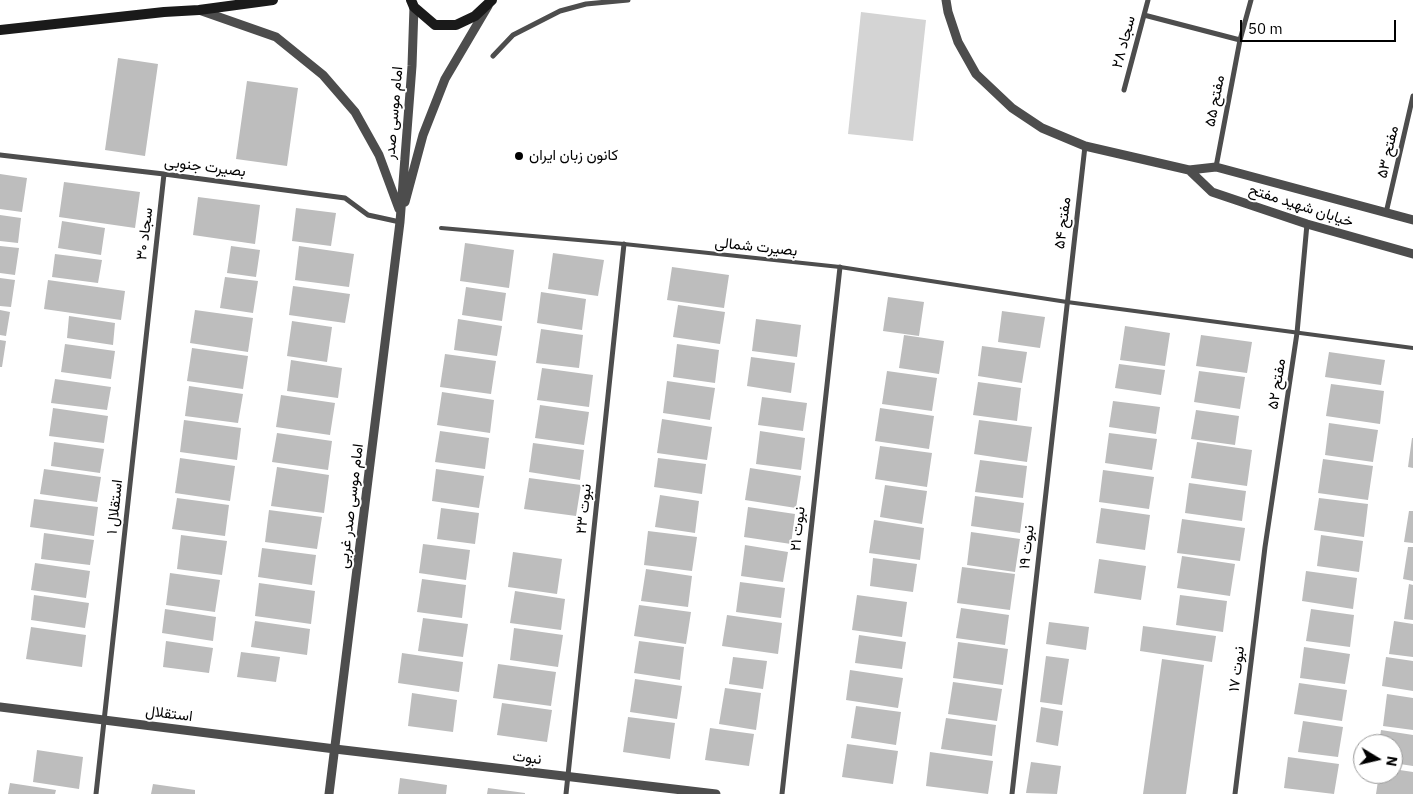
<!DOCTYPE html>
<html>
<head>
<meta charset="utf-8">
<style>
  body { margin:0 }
  #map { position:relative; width:1413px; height:794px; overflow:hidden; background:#fff; font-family:"IBM Plex Sans",sans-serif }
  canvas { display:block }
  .north { position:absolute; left:1353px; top:734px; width:50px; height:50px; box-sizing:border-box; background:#fff; border:1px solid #999; border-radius:50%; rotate:99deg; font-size:14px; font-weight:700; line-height:20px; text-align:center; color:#000 }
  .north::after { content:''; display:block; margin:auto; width:18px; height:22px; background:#000; clip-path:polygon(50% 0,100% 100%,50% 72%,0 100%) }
  .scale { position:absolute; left:1240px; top:20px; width:156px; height:22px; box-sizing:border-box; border:2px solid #000; border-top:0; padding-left:6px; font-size:15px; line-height:18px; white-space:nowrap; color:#000; -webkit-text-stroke:4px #fff; paint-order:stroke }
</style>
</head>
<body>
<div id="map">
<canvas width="1413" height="794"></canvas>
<div class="north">N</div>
<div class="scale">50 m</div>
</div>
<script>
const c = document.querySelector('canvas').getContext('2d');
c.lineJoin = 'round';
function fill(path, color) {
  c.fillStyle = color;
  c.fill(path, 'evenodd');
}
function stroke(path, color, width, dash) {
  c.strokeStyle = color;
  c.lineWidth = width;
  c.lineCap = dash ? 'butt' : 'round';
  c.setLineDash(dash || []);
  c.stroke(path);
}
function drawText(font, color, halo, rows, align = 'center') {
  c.font = font + ' "IBM Plex Sans",Vazirmatn,sans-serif';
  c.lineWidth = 4;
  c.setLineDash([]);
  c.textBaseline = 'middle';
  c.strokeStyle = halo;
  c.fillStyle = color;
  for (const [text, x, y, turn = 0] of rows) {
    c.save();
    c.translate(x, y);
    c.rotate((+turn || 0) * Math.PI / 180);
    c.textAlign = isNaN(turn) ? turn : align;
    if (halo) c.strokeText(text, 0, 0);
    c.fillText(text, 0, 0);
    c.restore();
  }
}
const green = new Path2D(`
  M861,12L926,20L913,141L848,134Z`);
const building = new Path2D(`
  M118,58L158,64L145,156L105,150Z
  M247,81L298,88L287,166L236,159Z
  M0,174L27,178L22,212L0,209Z
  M64,182L140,192L135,228L59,217Z
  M198,197L260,205L255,244L193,235Z
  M296,208L336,213L331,246L292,241Z
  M0,215L21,218L18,243L0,241Z
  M62,221L105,228L101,255L58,248Z
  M465,243L514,250L509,288L460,281Z
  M0,246L19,248L15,275L0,273Z
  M231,246L260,250L256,277L227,273Z
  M299,246L354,254L349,287L295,280Z
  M553,253L604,260L598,296L548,289Z
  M55,254L102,260L98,283L52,277Z
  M672,267L729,275L724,308L667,300Z
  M225,277L258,281L253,313L220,308Z
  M0,278L15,280L11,307L0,306Z
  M48,280L125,291L121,320L44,309Z
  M293,286L350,294L345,323L289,315Z
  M466,287L506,293L502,321L462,315Z
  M541,292L586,299L582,330L537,323Z
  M888,297L924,302L919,336L883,331Z
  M678,305L725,312L720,344L673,337Z
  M0,310L10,312L6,336L0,335Z
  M195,310L253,318L248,352L190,343Z
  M1002,311L1045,317L1040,348L998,342Z
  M69,316L115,323L113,345L67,338Z
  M458,319L502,326L497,356L454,350Z
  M756,319L801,325L797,357L752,351Z
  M292,321L332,327L327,362L287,356Z
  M1125,326L1170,333L1165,366L1120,360Z
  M541,329L583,335L579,368L536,363Z
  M904,335L944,341L939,374L899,368Z
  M1201,335L1252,342L1247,373L1196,366Z
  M0,340L6,341L2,367H0Z
  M65,344L115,351L111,379L61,372Z
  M677,344L719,350L715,383L673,377Z
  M982,346L1027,352L1022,383L978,376Z
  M192,348L248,356L243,389L187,381Z
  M1329,352L1385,360L1381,385L1325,377Z
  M445,354L496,361L491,394L440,387Z
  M751,357L795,363L791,393L747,386Z
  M291,360L342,368L338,398L287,391Z
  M1119,364L1165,370L1161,395L1115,388Z
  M542,368L593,375L589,407L537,400Z
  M887,371L937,378L932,411L882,404Z
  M1199,371L1245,377L1240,409L1194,402Z
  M55,379L111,387L107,410L51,403Z
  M667,381L715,388L710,420L663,413Z
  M978,382L1021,388L1017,421L973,415Z
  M1331,384L1384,391L1380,424L1326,416Z
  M189,386L243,394L238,423L185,416Z
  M442,392L494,400L490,433L437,425Z
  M281,395L335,403L330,435L276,427Z
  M762,397L807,403L803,431L758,425Z
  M1113,401L1160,407L1156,434L1109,427Z
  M540,405L589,412L584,445L535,438Z
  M53,408L108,416L104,443L49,436Z
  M880,408L934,416L929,449L875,441Z
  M1196,410L1239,416L1235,445L1191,439Z
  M662,419L712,427L707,460L657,453Z
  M184,420L241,428L237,460L180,452Z
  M979,420L1032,427L1027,462L974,454Z
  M1329,423L1378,430L1373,462L1325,455Z
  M440,431L489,438L485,469L435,462Z
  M760,431L805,438L801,470L756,464Z
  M277,433L332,441L328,470L272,462Z
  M1109,433L1157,439L1152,470L1105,463Z
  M1412,438H1413V468L1408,467Z
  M54,442L104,449L100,473L51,466Z
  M1197,442L1252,450L1247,486L1191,478Z
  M533,443L584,450L580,480L529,472Z
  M880,446L932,453L927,487L875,479Z
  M180,458L235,466L230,501L175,493Z
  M658,458L706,464L702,494L654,487Z
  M1323,459L1373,466L1368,500L1318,493Z
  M980,460L1027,466L1023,498L975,492Z
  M277,467L329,475L324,513L271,506Z
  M750,468L801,476L796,508L745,500Z
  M44,469L101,477L97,502L40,494Z
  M436,469L484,476L479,508L432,501Z
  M1103,470L1154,477L1149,509L1099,502Z
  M529,478L581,485L576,516L524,509Z
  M1189,483L1246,491L1242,521L1185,513Z
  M885,485L927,491L922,524L880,517Z
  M660,495L699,501L695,533L655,527Z
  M975,496L1024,503L1020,533L971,526Z
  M177,498L229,505L225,536L172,529Z
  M1319,498L1368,504L1364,537L1314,530Z
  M34,499L98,507L94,536L30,527Z
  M748,507L795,514L791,544L744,537Z
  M441,508L479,513L475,544L437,539Z
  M1101,508L1150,515L1145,550L1096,543Z
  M269,510L322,517L317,549L265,542Z
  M1409,511H1413V543L1404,542Z
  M1182,519L1245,528L1240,561L1177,553Z
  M874,520L924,528L920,560L869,553Z
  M648,531L697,537L692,571L644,565Z
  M971,532L1020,539L1015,572L967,565Z
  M44,533L94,540L90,565L41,559Z
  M181,535L227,541L222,575L177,569Z
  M1321,535L1363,541L1359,572L1317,566Z
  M423,544L470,550L466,580L419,573Z
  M745,545L788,552L783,582L741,576Z
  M1408,547H1413V581L1403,579Z
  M262,548L316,555L312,585L258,577Z
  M513,552L562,559L557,594L508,587Z
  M1182,556L1235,564L1230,596L1177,588Z
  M873,558L917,564L913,592L870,586Z
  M1099,559L1146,566L1141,600L1094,593Z
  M35,563L90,571L86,598L31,590Z
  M962,567L1015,574L1010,610L957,603Z
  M646,569L692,576L688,607L641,601Z
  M1306,571L1357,578L1353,609L1302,601Z
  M170,573L220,580L215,612L166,605Z
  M422,579L466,585L462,618L417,612Z
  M740,582L785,588L781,618L736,612Z
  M259,583L315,591L311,624L255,616Z
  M1409,584L1413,585V620L1404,619Z
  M515,591L565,599L561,630L510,623Z
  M34,595L89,603L85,628L31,620Z
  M857,595L907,602L902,637L852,630Z
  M1180,595L1227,601L1223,632L1176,625Z
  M639,605L691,612L686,644L634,636Z
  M961,608L1009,615L1005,645L956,638Z
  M165,609L216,617L213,641L162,633Z
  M1311,609L1354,615L1350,647L1306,641Z
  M727,615L782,623L778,654L722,646Z
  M423,618L468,624L463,657L418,651Z
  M255,621L310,629L307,655L251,647Z
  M1394,621L1413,624V657L1389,654Z
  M1049,622L1089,627L1086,650L1046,644Z
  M1143,626L1216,636L1212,662L1140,651Z
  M31,627L86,635L82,667L26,659Z
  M514,628L563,635L558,667L510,660Z
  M859,635L906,642L902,669L855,663Z
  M166,641L213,648L209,673L163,667Z
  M639,641L684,647L680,680L634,673Z
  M958,642L1008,649L1003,685L953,678Z
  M1304,647L1350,654L1345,684L1300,678Z
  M241,652L280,657L276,682L237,677Z
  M402,653L463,662L459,692L398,683Z
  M1046,656L1069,659L1062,705L1040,702Z
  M733,657L767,661L763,689L729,684Z
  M1386,657L1413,661V691L1382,686Z
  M1162,659L1204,665L1186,794H1143Z
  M498,664L556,672L551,706L493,698Z
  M850,670L903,678L898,708L846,700Z
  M635,679L682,686L677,719L630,712Z
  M953,682L1002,689L997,721L948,714Z
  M1299,683L1347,690L1342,721L1294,714Z
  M725,688L761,693L756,730L719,724Z
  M412,693L457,700L453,732L408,726Z
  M1387,694L1413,698V730L1383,726Z
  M502,703L552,710L547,742L497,735Z
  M856,706L901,712L896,745L851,738Z
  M1041,707L1063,711L1058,746L1036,742Z
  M628,717L675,723L670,759L623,752Z
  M946,718L996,725L992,756L941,749Z
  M1303,721L1343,727L1338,757L1298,752Z
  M710,728L754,734L749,766L705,760Z
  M1381,730L1413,735V766L1393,763V744H1379Z
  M847,744L898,751L893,784L842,777Z
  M37,750L83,757L79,789L33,782Z
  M930,752L993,761L988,794L926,786Z
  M1288,757L1339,764L1334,794L1284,788Z
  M1031,762L1061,766L1057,794L1026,793Z
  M1393,769L1413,772V794H1376L1379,774H1393Z
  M400,778L447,785L446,794H398Z
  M10,783L56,790L55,794H8Z
  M153,784L195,790V794H151Z
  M488,788L525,793V794H487Z`);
const service = new Path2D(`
  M441,228L624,244L840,267L1067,302L1413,348`);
const minor = new Path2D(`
  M1144,15L1240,40
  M493,56L513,35L560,11L586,4L628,0
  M1124,90L1148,0
  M0,155L164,174L345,198L368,215L400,222
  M1216,167L1240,40L1251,0
  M1386,213L1413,96
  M96,794L164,174
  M566,794L624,244
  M782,794L840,267
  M1012,794L1085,146
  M1235,794L1265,547L1297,333L1307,224`);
const tertiary = new Path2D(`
  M946,0L948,12L958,42L976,74L1012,108L1042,128L1085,146L1189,170L1216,167L1413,220
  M199,10L276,37L323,75L355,112L379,155L399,209
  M1189,170L1212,192L1307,224L1413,254
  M405,202L423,135L445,79L488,6
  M0,707L335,749L716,794
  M329,794L400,222L412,66L414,7`);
const secondary = new Path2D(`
  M411,0L414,7L435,25H456L475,16L492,0
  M0,30L164,12L199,10L273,0`);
const markers = [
  [519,156,5,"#000"]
];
const streetNames = [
  ["سجاد ۲۸",1124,42,-75],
  ["مفتح ۵۵",1215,101,-79],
  ["امام موسی صدر",394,113,-85],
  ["مفتح ۵۳",1388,152,-77],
  ["بصیرت جنوبی",205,167,7],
  ["خیابان شهید مفتح",1301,206,18],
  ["مفتح ۵۴",1063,223,-83],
  ["سجاد ۳۰",145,234,-83],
  ["بصیرت شمالی",756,247,6],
  ["مفتح ۵۲",1277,384,-81],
  ["امام موسی صدر غربی",351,506,-83],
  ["استقلال ۱",115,507,-84],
  ["نبوت ۲۳",584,509,-84],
  ["نبوت ۲۱",798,529,-84],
  ["نبوت ۱۹",1027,547,-84],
  ["نبوت ۱۷",1237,669,-83],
  ["استقلال",169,714,7],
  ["نبوت",527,758,7]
];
const poiNames = [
  ["کانون زبان ایران",529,156]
];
fill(green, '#d4d4d4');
fill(building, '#bdbdbd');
stroke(service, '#4d4d4d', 4);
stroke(minor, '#4d4d4d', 5);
stroke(tertiary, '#4d4d4d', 9);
stroke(secondary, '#1a1a1a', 10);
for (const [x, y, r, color] of markers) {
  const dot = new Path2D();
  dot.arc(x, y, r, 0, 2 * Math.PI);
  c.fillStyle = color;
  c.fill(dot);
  stroke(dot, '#fff', 2);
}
drawText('15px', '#000', '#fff', streetNames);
drawText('15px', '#000', '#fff', poiNames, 'left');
</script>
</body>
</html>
